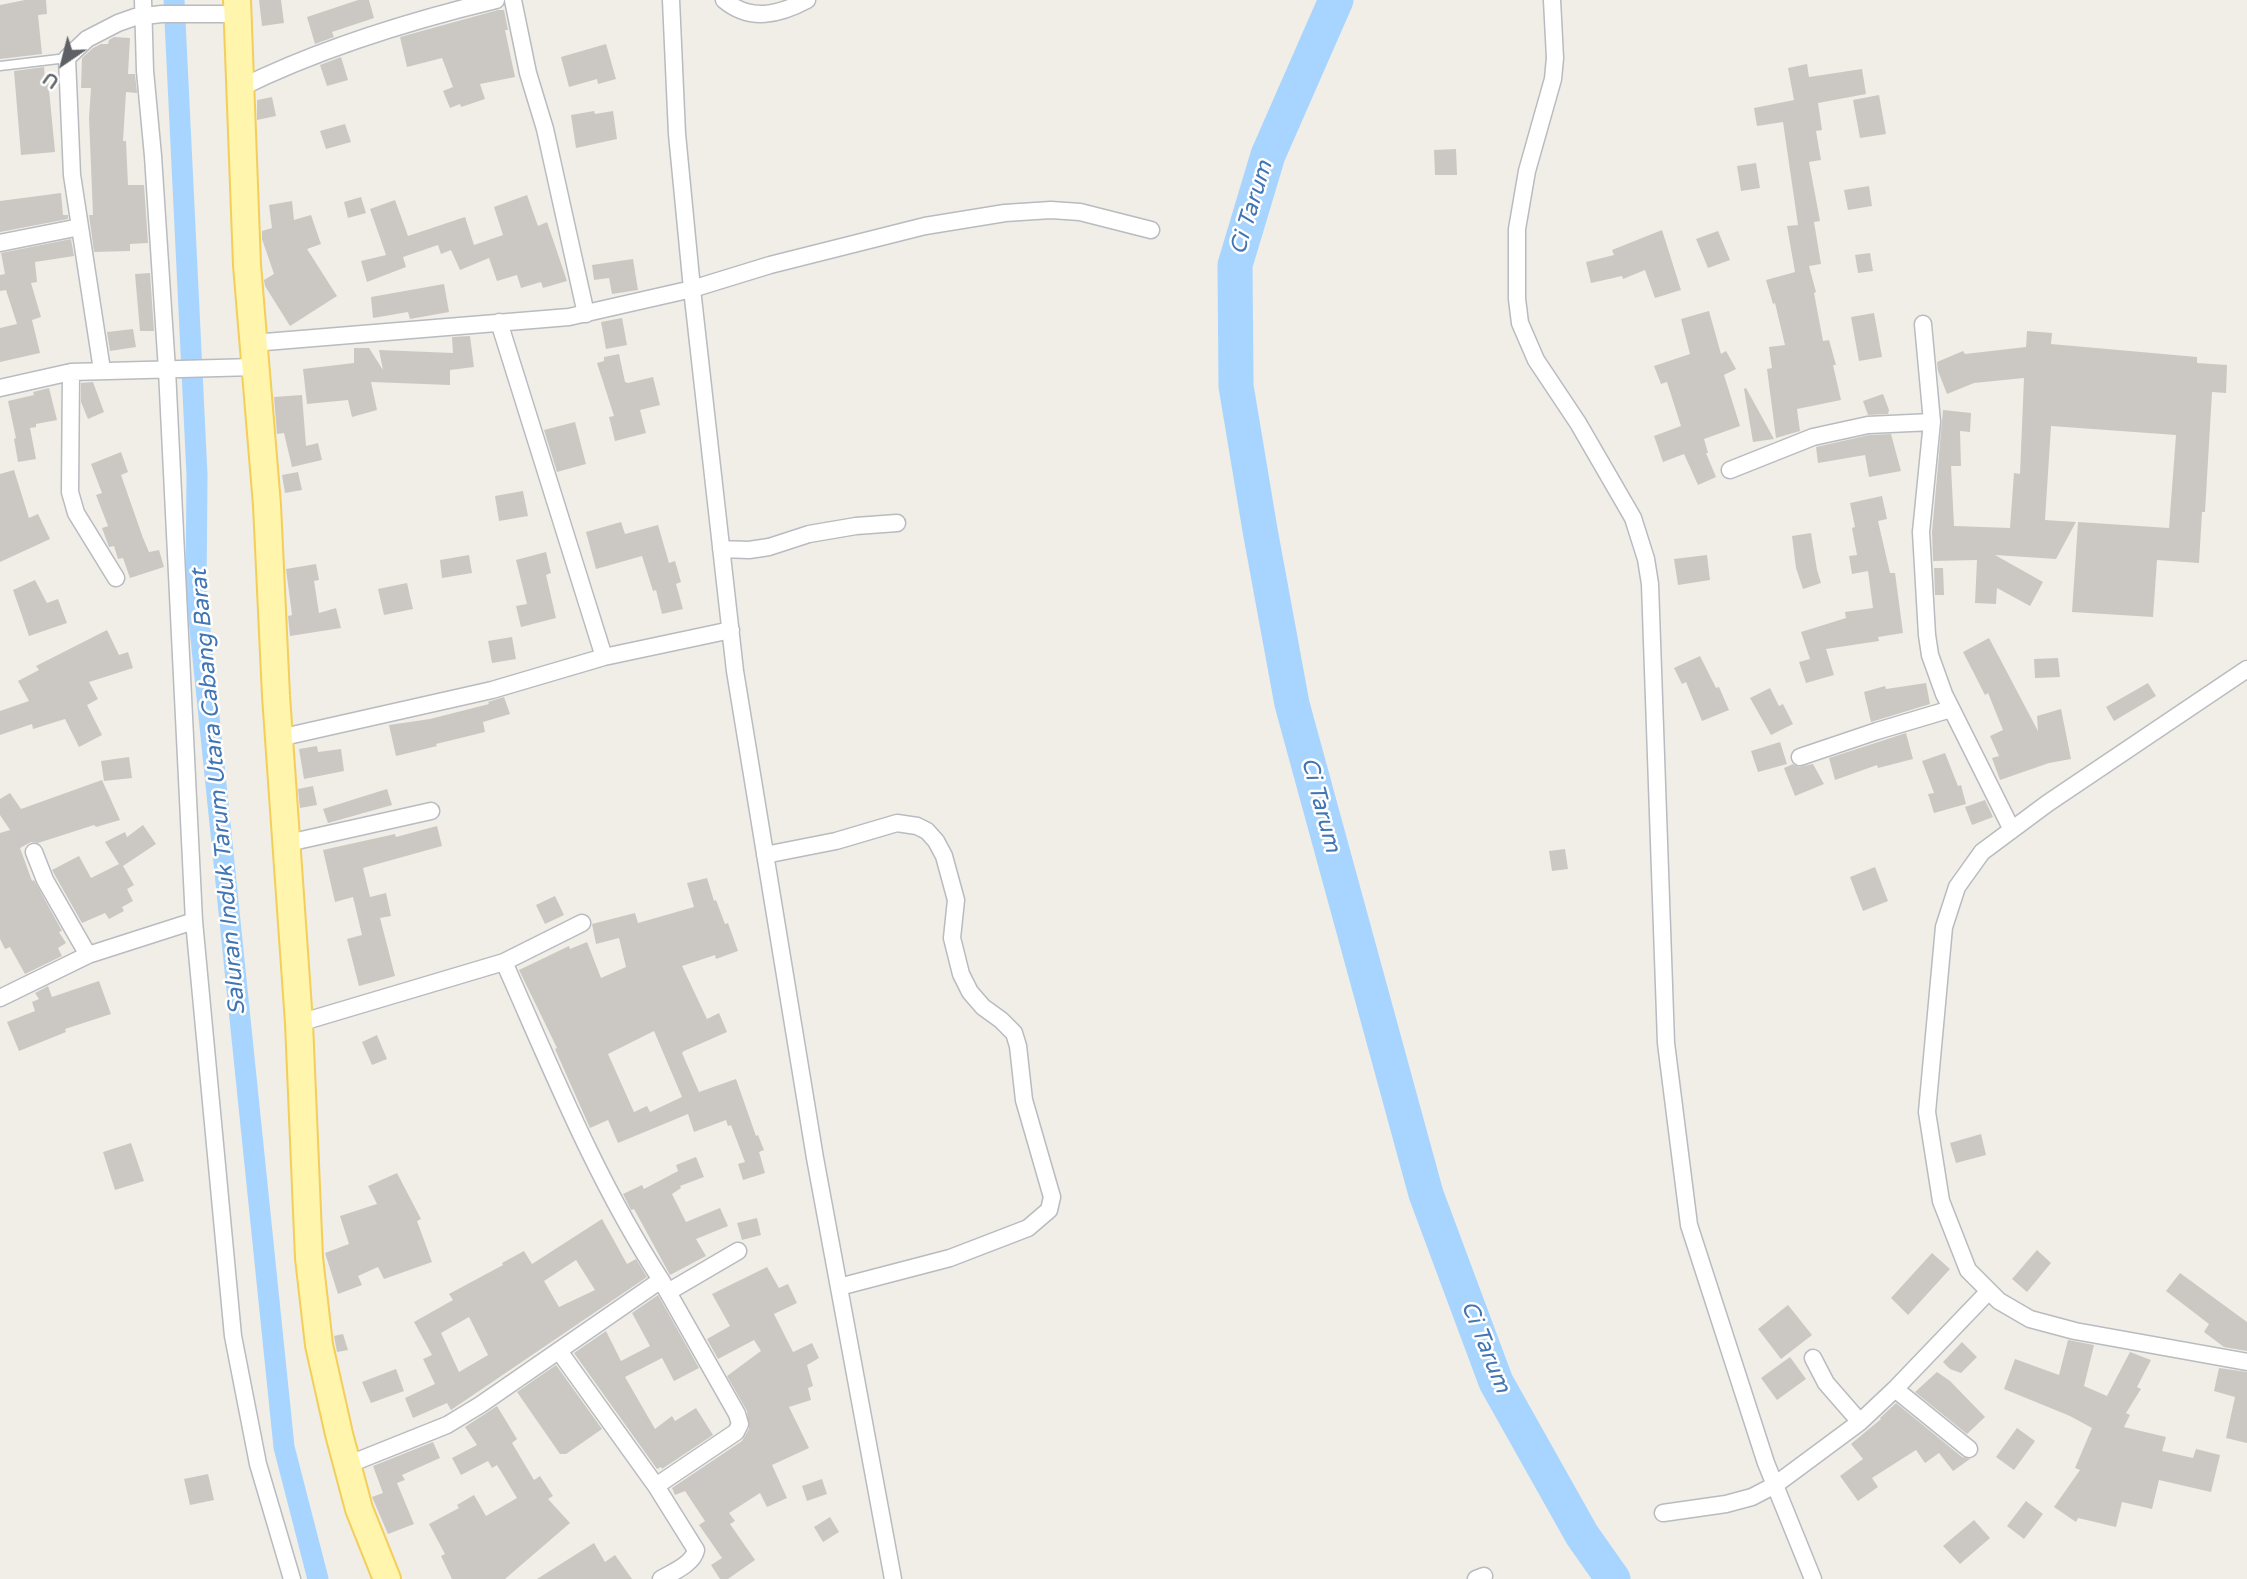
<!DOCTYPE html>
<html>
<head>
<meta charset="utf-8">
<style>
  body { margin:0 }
  #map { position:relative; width:2247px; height:1579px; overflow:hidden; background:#f0eee6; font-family:"Varela Round",sans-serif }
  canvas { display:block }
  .north { position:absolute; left:28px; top:28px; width:70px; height:70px; -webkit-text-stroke:5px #fff; paint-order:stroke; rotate:215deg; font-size:19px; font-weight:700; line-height:28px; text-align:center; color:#5d6166 }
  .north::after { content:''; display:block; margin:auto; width:24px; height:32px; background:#5d6166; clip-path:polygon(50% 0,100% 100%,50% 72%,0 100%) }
</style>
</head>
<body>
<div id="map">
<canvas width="2247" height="1579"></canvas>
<div class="north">U</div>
</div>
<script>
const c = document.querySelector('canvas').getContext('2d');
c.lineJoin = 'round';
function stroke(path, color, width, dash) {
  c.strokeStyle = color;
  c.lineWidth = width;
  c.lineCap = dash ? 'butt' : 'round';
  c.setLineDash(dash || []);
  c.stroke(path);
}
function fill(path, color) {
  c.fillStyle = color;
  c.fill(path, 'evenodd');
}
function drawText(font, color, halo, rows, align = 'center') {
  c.font = font + ' "Varela Round",sans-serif';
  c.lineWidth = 5;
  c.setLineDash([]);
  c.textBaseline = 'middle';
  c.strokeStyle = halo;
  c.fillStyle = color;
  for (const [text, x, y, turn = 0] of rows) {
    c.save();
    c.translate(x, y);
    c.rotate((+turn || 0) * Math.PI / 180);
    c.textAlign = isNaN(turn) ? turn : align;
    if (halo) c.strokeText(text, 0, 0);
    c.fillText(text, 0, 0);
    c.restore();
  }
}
const canal = new Path2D(`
  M174,0L197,475L196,590L284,1447L318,1579`);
const river = new Path2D(`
  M1336,0L1268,155L1235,265L1236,386L1260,530L1292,704L1426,1194L1496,1382L1582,1535L1613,1579`);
const building = new Path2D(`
  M25,0H46L47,14L38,15L42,54L0,59V5Z
  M259,0H281L284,23L262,26Z
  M358,0H369L374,18L332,32L334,37L315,44L307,17Z
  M498,10H504L508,30H505L515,77L480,84L485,99L461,107L460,104L450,108L443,91L453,87L442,58L407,67L400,37Z
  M114,37L130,38L128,74H135L137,93L126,92L123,141H126L128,185H144L148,243L130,244V251L94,252L89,215H93L89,118L91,88H81L82,58L93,48L101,44H108L109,40Z
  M606,44L616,79L598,84L597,79L569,87L561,57Z
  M341,57L348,80L327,86L320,65Z
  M1807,64L1809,77L1862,69L1866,94L1818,103L1822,130L1816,131L1821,160L1809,162L1820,221L1814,222L1821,264L1809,266L1816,292L1814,293L1823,341L1829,340L1836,365H1833L1841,400L1797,409L1800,431L1776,438L1767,369L1772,368L1769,347L1785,345L1775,303L1773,304L1766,280L1795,272L1787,226L1798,225L1783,122L1757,126L1754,108L1794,100L1788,68Z
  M44,67L45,79H48L55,152L21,155L14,71Z
  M1879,95L1886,134L1860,138L1853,100Z
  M272,97L276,116L257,120V100Z
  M594,111L595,114L613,111L617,139L576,148L571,115Z
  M345,124L351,142L326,149L320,131Z
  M1456,149L1457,175H1435L1434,150Z
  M1756,163L1760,188L1741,191L1737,166Z
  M1869,186L1872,206L1848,210L1844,190Z
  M61,193L63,215H68V219L0,232V201Z
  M527,195L538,226L547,222L567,281L543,288L541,282L521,288L517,275L497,281L489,258L460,270L451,250L441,254L438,245L403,257L406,267L367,282L361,261L386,255L370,209L395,200L408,236L465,217L474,245L503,235L494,207Z
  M361,197L366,213L348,218L344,202Z
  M292,201L294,220L311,215L321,244L307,249L337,296L290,326L265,286L264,280L274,274L262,239V231L272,228L269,205Z
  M1662,230L1681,290L1655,298L1645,270L1623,279L1622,276L1591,283L1586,262L1614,255L1612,250Z
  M1718,231L1730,260L1708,268L1696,239Z
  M71,239L74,256L35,262L37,282L31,283L41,317L32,320L40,353L0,362V328L17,324L6,290L0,291V275L5,274L1,253Z
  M1870,253L1873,271L1858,273L1855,255Z
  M633,259L638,290L612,294L609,278L594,280L592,265Z
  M150,273L154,331H140L135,274Z
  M444,284L449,312L410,319L408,312L373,318L371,297Z
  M1709,311L1721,354L1726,351L1736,369L1724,375L1740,426L1704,439L1708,453H1706L1716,477L1698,485L1684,454L1663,462L1654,436L1681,426L1667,382L1661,384L1654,366L1690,354L1681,319Z
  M1874,313L1882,357L1859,361L1851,317Z
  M622,318L627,345L606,349L601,322Z
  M133,329L136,347L110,351L107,332Z
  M2027,331L2052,333L2051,344L2197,357V363L2227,365L2226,393L2212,392L2205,512H2202L2199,563L2157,560L2153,617L2072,612L2078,522L2169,528L2176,435L2051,426L2045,520L2076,522L2056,559L1995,555L2043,582L2030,606L1997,588L1996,604L1975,603L1977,560L1933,561L1932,532L1943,410L1971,413L1970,432L1960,431L1961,466H1951L1954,526L2010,528L2014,473L2020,474L2024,378L1974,383L1947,394L1938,371L1937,362L1963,351L1965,354L2026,347Z
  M470,336L474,367L450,370V385L371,382L377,410L352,417L348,400L307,404L303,369L354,363V348H369L383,370L379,350L453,353L452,337Z
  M619,354L625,382L628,383L653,377L660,405L640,410L646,433L615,441L609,417L614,416L597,363L604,361V357Z
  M93,382L104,412L88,419L81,402V383Z
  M49,388L57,420L36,424V427L30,428L36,459L18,462L14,439L16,438L8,401L34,395L33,392Z
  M1746,388L1774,439L1753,442L1744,389Z
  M1883,394L1889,410L1888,414L1868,415L1863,401Z
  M302,395L306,446L318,443L322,460L292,467L284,433L277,434L274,397Z
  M575,422L586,464L557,472L544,430Z
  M1891,434L1901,471L1869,477L1865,455L1818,463L1816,447L1869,435Z
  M121,452L128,472L121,475L143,538L149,552L159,550L164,567L130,578L123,558L118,559L114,546L109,547L102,528L108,526L96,495L102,493L91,464Z
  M14,470L29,518L38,514L50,539L0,562V474Z
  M298,472L302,490L285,493L282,475Z
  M523,491L528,516L499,521L495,496Z
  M1882,496L1887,519L1878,521L1890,573H1895L1903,633L1878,637L1879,641L1826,649L1834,675L1806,683L1799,662L1810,659L1801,632L1846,618L1845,612L1873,608L1868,571L1852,574L1849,556L1857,555L1852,528L1855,527L1850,503Z
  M621,522L625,534L658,525L669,563L675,561L681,582L676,584L683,609L662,614L656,590L653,591L642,556L596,569L586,532Z
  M1811,533L1817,570L1821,583L1803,589L1796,568L1792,536Z
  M546,552L551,573L546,575L556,618L521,627L516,606L527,604L516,560Z
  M469,555L472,573L442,578L440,560Z
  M1707,555L1710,580L1678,585L1674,559Z
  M316,564L319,580L314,581L319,613L336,608L341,628L290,636L288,616L292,615L286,569Z
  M1934,568H1943L1944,595H1935Z
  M35,580L47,603L58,599L67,623L29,636L13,590Z
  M407,583L413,609L384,615L378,589Z
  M107,630L119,655L128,652L133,668L89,682L98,699L87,705L102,735L79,747L65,719L33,729L32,724L0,735V711L29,701L18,681L39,670L36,666Z
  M512,637L516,659L492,663L488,641Z
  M1989,638L2038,731L2037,716L2061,709L2071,759L2049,763L2000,780L1992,758L1999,756L1990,736L2003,730L1988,693L1985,695L1963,652Z
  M1700,656L1716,688L1719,687L1729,710L1702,721L1686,682L1682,684L1674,668Z
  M2058,658L2060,677L2035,678L2034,659Z
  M1926,683L1930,704L1871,722L1864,692L1885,686L1886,689Z
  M2148,683L2156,696L2114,721L2106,707Z
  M1770,688L1779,706L1783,704L1793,724L1771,735L1750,698Z
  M504,697L510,714L483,722L485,732L436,744L437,746L396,756L389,725L430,719L489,704L488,702Z
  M1906,733L1913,759L1878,768L1877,765L1835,780L1829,758Z
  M1780,742L1787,764L1758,772L1751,751Z
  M317,746L318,752L341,749L344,771L304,779L299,749Z
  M1945,753L1958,786L1961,785L1966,804L1934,813L1928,794L1934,793L1922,761Z
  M129,757L132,778L104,781L101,761Z
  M1793,764L1799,767L1813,764L1824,784L1795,796L1784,768Z
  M102,780L120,820L96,827L94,825L38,843L31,842L20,848L32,881L34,880L62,931L59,932L66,943L58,948L62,956L25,974L10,947L5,949L0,939V833L10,830L0,815V799L10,793L21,809Z
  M313,786L317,805L300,808L298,789Z
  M387,789L392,805L328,823L323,809Z
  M1985,800L1993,817L1972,825L1965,807Z
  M143,825L156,844L123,866L134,885L127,889L133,901L122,907L124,911L109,919L105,913L82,923L52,870L79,856L91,878L119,864L105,842L125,832L127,837Z
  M437,826L442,846L363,868L370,897L386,893L391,916L380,918L395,976L359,986L347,939L362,935L353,897L335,902L323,850L395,834L396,837Z
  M1565,849L1568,869L1552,871L1549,851Z
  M1875,867L1888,901L1863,911L1850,877Z
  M707,878L714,901L716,900L725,924L728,923L738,951L716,959L715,955L682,966L707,1019L719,1013L727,1032L684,1051L682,1053L699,1092L736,1079L756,1136L758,1135L764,1150L759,1152L765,1173L743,1180L738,1164L745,1162L731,1125L728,1126L726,1120L694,1132L688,1114L618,1143L608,1120L590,1128L555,1049L557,1048L519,970L569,946L570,949L587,942L601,978L626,967L619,938L596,944L592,924L635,913L638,923L694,907L687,883ZM654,1031L682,1097L650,1112L647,1106L634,1112L608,1054Z
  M555,896L564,915L545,924L536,905Z
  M99,981L111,1014L65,1029L66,1032L19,1051L7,1022L35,1011L32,1002L39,999L35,993L48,986L52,997Z
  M377,1035L387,1059L372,1065L362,1042Z
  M1981,1134L1986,1155L1956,1163L1950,1143Z
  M131,1143L144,1181L115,1190L103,1152Z
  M696,1157L704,1177L680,1186L681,1188L672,1194L686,1222L720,1208L728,1226L696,1239L706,1256L670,1275L634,1209L631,1210L623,1194L642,1185L644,1189L678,1171L676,1165Z
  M397,1173L421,1219L417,1221L432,1262L384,1279L378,1267L358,1276L362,1285L338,1294L325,1253L349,1244L340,1216L377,1204L368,1186Z
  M757,1218L761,1235L742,1240L737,1223Z
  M602,1219L627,1264L636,1259L647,1277L451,1410L447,1403L413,1418L405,1398L435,1384L423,1359L432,1355L414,1322L453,1300L449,1294L503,1265L502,1263L524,1251L532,1264ZM576,1260L595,1290L559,1307L544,1281ZM469,1317L488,1355L459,1372L441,1333Z
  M2037,1250L2051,1263L2027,1292L2012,1279Z
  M1932,1253L1950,1269L1908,1315L1891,1298Z
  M767,1267L779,1288L788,1284L797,1303L774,1314L793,1352L812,1343L819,1358L807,1365L813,1386L808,1388L811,1400L789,1407L809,1448L772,1465L787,1498L767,1507L760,1493L729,1513L735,1521L730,1524L755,1560L728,1579H720L711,1565L722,1558L699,1525L705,1521L685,1491L675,1495L672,1488L742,1441L749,1429L747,1411L727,1376L761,1351L754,1340L718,1359L707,1339L730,1326L712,1294Z
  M2180,1273L2247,1322V1351L2224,1347L2204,1332L2209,1324L2166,1291Z
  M658,1295L699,1368L674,1381L662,1358L625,1377L655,1429L672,1416L675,1421L696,1408L713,1435L662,1469L661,1467L657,1469L574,1353L606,1331L621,1361L650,1346L632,1313Z
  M1788,1305L1812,1335L1781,1359L1758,1329Z
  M343,1334L348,1350L337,1352L334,1336Z
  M2068,1340L2094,1345L2084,1386L2107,1396L2130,1352L2151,1360L2137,1387L2141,1389L2126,1413L2130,1415L2124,1427L2166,1437L2162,1451L2193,1458L2196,1449L2220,1455L2211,1492L2159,1480L2152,1509L2122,1502L2116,1527L2078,1518L2076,1522L2054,1507L2080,1470L2075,1468L2092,1428L2070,1416L2004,1389L2015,1359L2059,1375Z
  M1962,1342L1977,1357L1961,1373L1950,1369L1943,1362Z
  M1790,1357L1806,1379L1777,1400L1761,1378Z
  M556,1365L602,1429L566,1454H560L517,1392Z
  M2219,1368L2247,1372V1443L2226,1438L2235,1397L2214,1391Z
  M396,1369L404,1391L371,1403L362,1382Z
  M1937,1372L1950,1381L1985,1417L1967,1434L1915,1392Z
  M1896,1403L1962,1457L1970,1459L1953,1471L1939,1453L1925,1463L1916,1450L1872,1478L1878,1487L1858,1501L1840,1476L1863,1459L1851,1444L1881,1419L1880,1418Z
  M497,1406L517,1439L512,1443L534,1480L540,1476L553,1496L548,1499L570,1523L505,1579H452L441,1556L445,1554L429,1524L459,1508L457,1505L474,1495L486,1516L517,1498L497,1465L492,1468L488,1461L461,1475L452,1458L477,1445L465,1427Z
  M2017,1428L2035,1441L2014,1470L1996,1457Z
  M433,1442L440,1458L402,1475L405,1480L397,1483L414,1524L388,1534L372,1497L383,1493L373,1466Z
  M208,1474L214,1500L190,1505L184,1479Z
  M822,1479L827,1494L807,1501L802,1486Z
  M2026,1501L2043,1514L2024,1539L2007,1526Z
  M830,1517L839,1532L823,1542L814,1527Z
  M1974,1520L1990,1538L1960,1564L1943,1546Z
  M594,1543L605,1562L615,1555L632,1579H537Z`);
const service = new Path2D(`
  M0,66L67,58`);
const minor = new Path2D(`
  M513,0L528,73L545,129L586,314
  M671,0L677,134L692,289L735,671L815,1158L893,1579
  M724,0C750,22 779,15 807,0
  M1552,0L1555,58L1553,79L1527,171L1517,229V299L1520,323L1536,360L1578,423L1633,518L1646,559L1650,584L1666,1043L1689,1225L1766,1463L1813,1579
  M240,88C321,48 409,21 496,0
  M0,243L80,227
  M499,322L604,657
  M1923,324L1932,422L1921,532L1927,635L1930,655L1944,694L2012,830
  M253,343L569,317L692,289L770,265L925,226L1005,213L1051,210L1080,212L1151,230
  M102,370L72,175L67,58L87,39L118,23L135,17L162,14H237
  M71,372L70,492L76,513L116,578
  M0,388L71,372L255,367
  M1730,470L1813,437L1868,425L1932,422
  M721,549L749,550L769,547L809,534L856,526L897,523
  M2247,669L2048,803L1982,852L1957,887L1944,927L1927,1112L1941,1201L1968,1270L1999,1301L2030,1319L2075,1331L2247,1362
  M279,738L492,690L604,657L731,630
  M1800,757L1877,731L1951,709
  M288,843L431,811
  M34,852L45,880L88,955L194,921L167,370L153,156L145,71L143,0
  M765,855L836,841L897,823L917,826L927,831L936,841L944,856L956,900L952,938L961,974L970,992L983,1007L1001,1020L1014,1033L1018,1046L1024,1100L1052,1197L1049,1210L1028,1228L950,1258L839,1287
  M194,921L233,1336L258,1464L292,1579
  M504,962L582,923
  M0,998L88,955
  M299,1023L504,962C552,1070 596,1180 661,1280L480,1405L447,1425L347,1465
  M668,1292L738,1251
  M559,1351L656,1486L696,1550C693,1564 673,1572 661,1579
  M1813,1358L1826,1383L1860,1422
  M1895,1389L1989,1291
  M656,1486L736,1432L740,1424L737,1414L661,1280
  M1663,1513L1726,1504L1752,1497L1775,1485L1860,1422L1895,1389L1969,1449
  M1476,1579L1484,1576`);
const primary = new Path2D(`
  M237,0L247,265L267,505L276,696L299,1023L309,1258L319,1345L339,1434L359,1509L387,1579`);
const waterNames = [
  ["Ci Tarum",1252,208,-73],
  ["Saluran Induk Tarum Utara Cabang Barat",219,792,-95],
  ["Ci Tarum",1320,805,75],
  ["Ci Tarum",1485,1347,68]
];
stroke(canal, '#a7d5ff', 21);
stroke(river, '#a7d5ff', 35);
fill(building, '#cbc8c3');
stroke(service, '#b8bbc0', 11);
stroke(minor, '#b8bbc0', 19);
stroke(primary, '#f3ce5b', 30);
stroke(service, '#fff', 8);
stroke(minor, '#fff', 16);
stroke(primary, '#fff5ac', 26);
drawText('italic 23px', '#4175b4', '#fff', waterNames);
</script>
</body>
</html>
